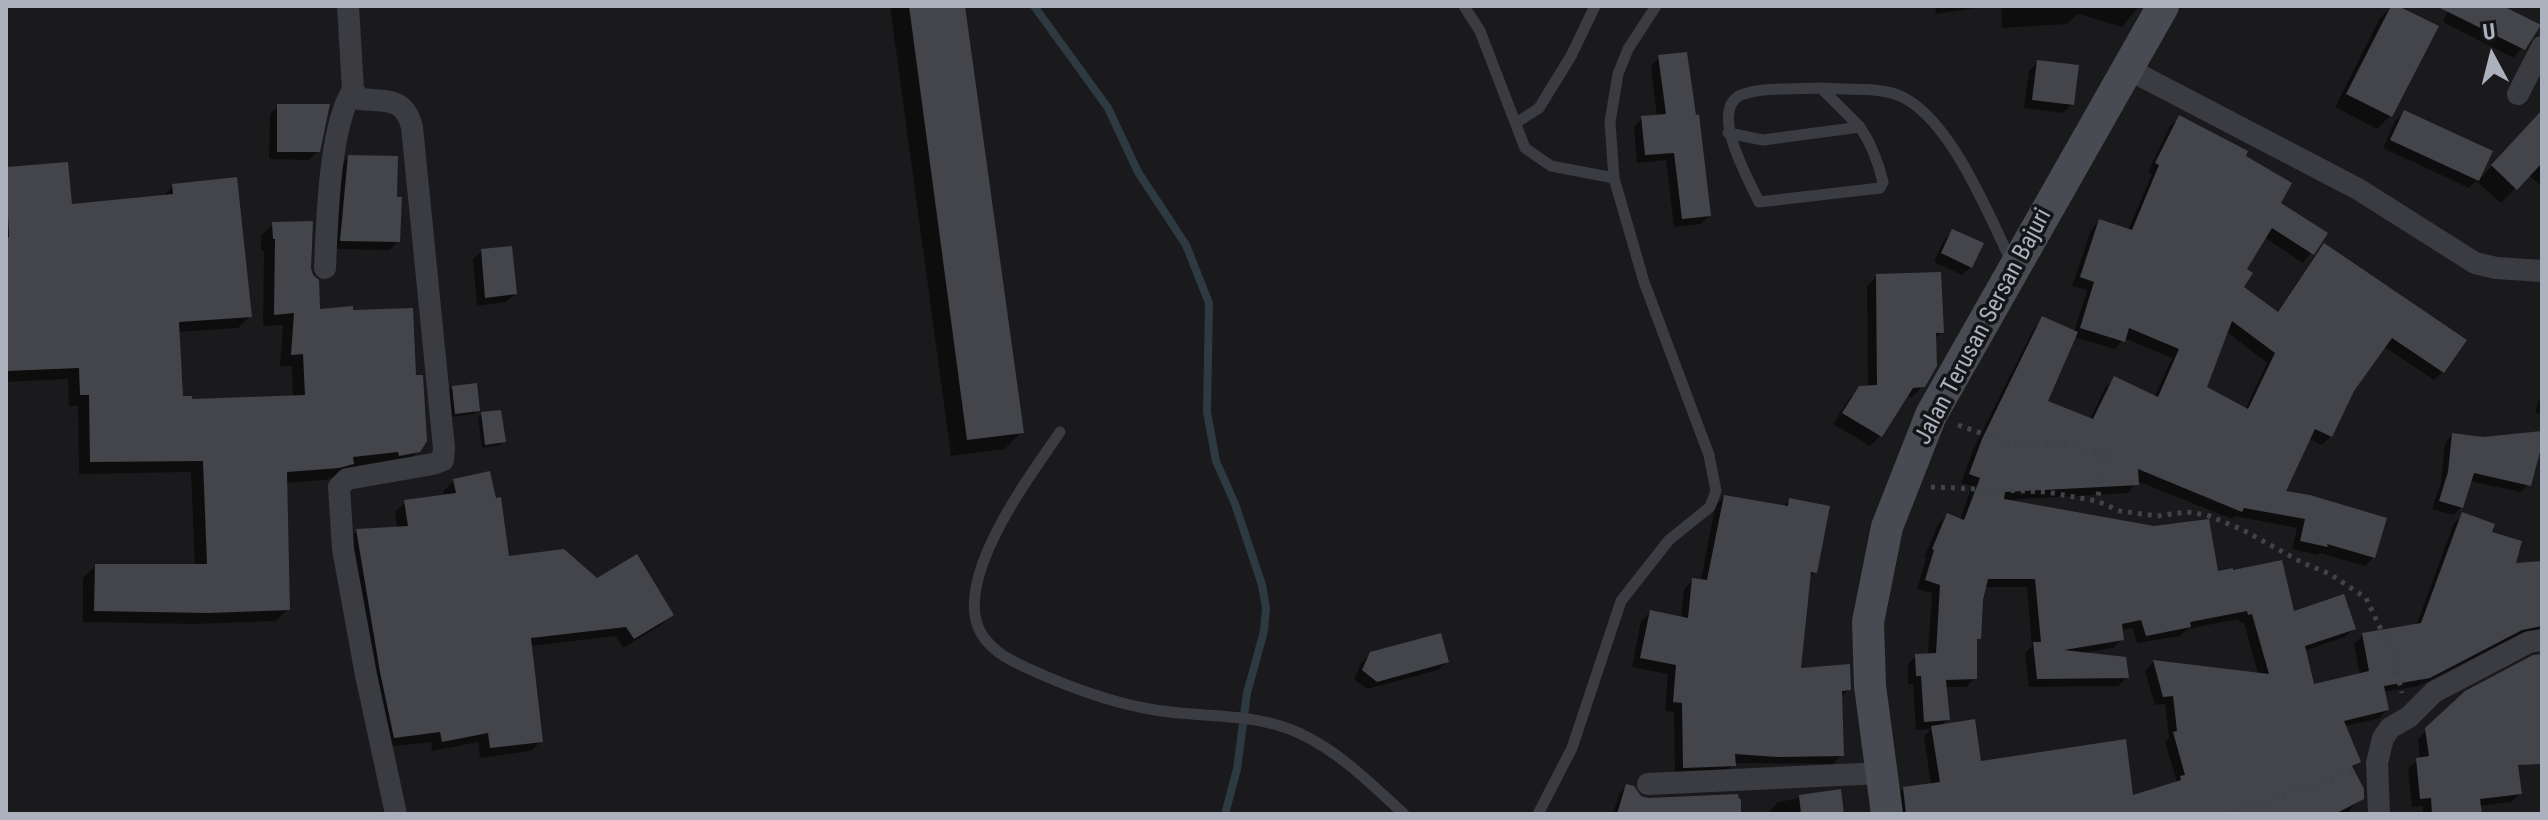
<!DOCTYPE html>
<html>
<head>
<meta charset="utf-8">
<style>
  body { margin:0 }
  #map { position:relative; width:2548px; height:820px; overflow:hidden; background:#1a1a1c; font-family:"Roboto Condensed",sans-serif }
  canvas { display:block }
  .frame { position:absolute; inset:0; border:8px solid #abb1bd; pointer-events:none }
  .north { position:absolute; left:2452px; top:16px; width:80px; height:80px; -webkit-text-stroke:6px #151517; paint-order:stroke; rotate:353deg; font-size:22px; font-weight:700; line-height:32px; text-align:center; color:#abb1bd }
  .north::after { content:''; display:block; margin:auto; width:28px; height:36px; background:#abb1bd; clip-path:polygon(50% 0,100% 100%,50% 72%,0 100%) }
</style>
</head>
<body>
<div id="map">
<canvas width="2548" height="820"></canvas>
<div class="frame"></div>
<div class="north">U</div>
</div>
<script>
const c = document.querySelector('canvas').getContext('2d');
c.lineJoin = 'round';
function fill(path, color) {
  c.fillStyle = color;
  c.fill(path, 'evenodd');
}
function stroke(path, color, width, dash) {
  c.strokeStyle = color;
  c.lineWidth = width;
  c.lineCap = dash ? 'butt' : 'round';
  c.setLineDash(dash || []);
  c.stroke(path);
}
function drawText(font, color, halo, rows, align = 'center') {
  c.font = font + ' "Roboto Condensed",sans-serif';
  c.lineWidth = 7;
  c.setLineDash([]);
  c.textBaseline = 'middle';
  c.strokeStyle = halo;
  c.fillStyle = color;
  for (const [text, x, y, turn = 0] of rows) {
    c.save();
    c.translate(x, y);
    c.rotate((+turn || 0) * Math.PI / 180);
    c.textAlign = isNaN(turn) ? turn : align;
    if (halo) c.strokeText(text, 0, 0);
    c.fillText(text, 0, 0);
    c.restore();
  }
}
const shadow = new Path2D(`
  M890,6H963L1021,432L1005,449L951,456Z
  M1935,6H1989L1936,14Z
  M2001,6H2139L2122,27L2078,14L2067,24L2002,28Z
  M2392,6L2390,116L2377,129L2335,107L2380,18Z
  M2450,6H2500L2538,26L2514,58L2443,22Z
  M1659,57L1709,216L1701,224L1674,227L1666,160L1637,163L1634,127L1642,118L1657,117L1651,66Z
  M2038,62L2072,104L2063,113L2024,108L2029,71Z
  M278,106L318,151L309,160L269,159L270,114Z
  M2542,111V187L2528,175L2501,203L2476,181L2469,188L2383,148L2395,121L2404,113L2478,181Z
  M2179,118L2243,156L2278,203L2325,234L2303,263L2264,237L2244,270L2242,287L2277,313L2316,254L2324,245L2443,372L2434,380L2383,346L2353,390L2331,436L2322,445L2308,438L2283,493L2374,557L2365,566L2320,553L2318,555L2292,549L2297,528L2235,516L2232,519L2137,481L2128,493L2006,500L2217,573L2292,614L2354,628L2345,637L2304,651L2312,686L2360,675L2354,644L2363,635L2416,626L2454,523L2463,515L2490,533L2513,565L2542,563V639L2531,634L2512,638L2419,686L2383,692L2387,710L2378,719L2344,726L2359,762L2351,769L2362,798L2349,810L2351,814H1896L1895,797L1903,789L1931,785L1924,736L1931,729L1916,730L1913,684H1908V664L1916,656L1928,655L1932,593L1917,589L1926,559L1924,558L1938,524L1947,515L1960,520L1972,486L1961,483L1973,450L2034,328L2043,319L2074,333L2087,290L2072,286L2091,230L2099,221L2128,230L2152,174L2148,172L2170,126ZM2226,331L2267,363L2245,410L2204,388ZM2074,337L2115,349L2124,338L2172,358L2154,398L2114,379L2105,388L2090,420L2045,402ZM1984,587H2027L2032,646L2025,653L2029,687L2118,686L2127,677L2082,653L2113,648L2122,639L2121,630L2133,628L2137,643L2180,636L2187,629L2239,619L2240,623L2244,622L2258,674L2153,662L2145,671L2155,705L2165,704L2169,738L2165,742L2177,782L2131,798L1979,763L1941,726L1948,719L1945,687H1966L1975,678V642L1979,638Z
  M348,157L395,199L398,241L390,250L333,249L340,166Z
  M67,164L70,206L161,198L173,186L250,316L238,328L178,332L181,399L190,402L293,398L292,366H280L283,325L263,326L264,251L261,250V236L273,224L309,268L318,311L418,451L405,464L387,463L347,468L339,475L325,480L285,483L288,609L276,621L195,624L83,622V578L95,566H195L191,472L79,474L78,406H69L68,379L6,382V169Z
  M1953,231L1971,267L1962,275L1934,262L1944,240Z
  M482,251L515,294L506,302L477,306L473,259Z
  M1877,276L1942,332L1934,339L1923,386L1912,397H1905L1880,436L1870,446L1833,424L1849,399L1860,388H1868L1867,286Z
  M453,388L478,411L474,414L451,417L449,391Z
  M2542,392V414L2535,412Z
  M482,414L504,441L500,445L482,448L478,418Z
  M2542,433L2529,484L2521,492L2469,481L2461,507L2454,515L2432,509L2441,482L2445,443L2452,435L2482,439Z
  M454,481L508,558L597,580L671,615L661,625L623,648L616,636L530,646L541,741L531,751L480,758L478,742L432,751L431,742L384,747L346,541L357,531L397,529L395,512L405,502L444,496L443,491Z
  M1724,497L1783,507L1790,500L1815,572L1808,579L1799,671L1849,689L1840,698L1842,755L1833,764L1734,763L1725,774L1675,776L1674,712L1665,711L1668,674L1632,667L1641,621L1650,612L1681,618L1684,589L1693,580L1701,581L1715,506Z
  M1371,654L1447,662L1438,670L1367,689L1354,679L1361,663Z
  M2542,655V709L2511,720L2520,794L2511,802L2479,806L2480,814H2423V806L2412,807L2408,768L2420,759L2418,739L2466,693Z
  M1626,786L1640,798L1738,814H1613L1619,794Z
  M1839,791L1842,814H1771V810L1778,802Z`);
const stream = new Path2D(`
  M1034,6L1108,108L1138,172L1186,245L1209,303L1207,412L1216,461L1235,504L1262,585L1266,608L1264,631L1247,693L1237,769L1225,814`);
const building = new Path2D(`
  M909,6H965L1024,433L967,440Z
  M2391,6H2398L2439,26L2392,117L2346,94Z
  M2436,6H2503L2541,25L2525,50Z
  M1687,52L1696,115L1699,114L1711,216L1682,219L1674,153L1645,155L1641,116L1666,114L1658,55Z
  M2037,60L2079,65L2074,105L2032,100Z
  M277,104H330L320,152H277Z
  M2404,110L2493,151L2479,181L2390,140Z
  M2542,110V163L2517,190L2491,165Z
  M2179,115L2248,151L2246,156L2292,183L2281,203L2328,233L2314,255L2272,228L2247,269L2253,273L2244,287L2278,312L2324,243L2467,340L2444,373L2392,338L2354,391L2332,437L2315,429L2286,491L2310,495L2387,518L2375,558L2327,544L2328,547L2300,541L2305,519L2244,508L2242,512L2138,469L2139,485L2005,492L2004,499L2154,526L2209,519L2218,571L2233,568V570L2282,560L2294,611L2344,594L2356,629L2305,646L2314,684L2369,671L2362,633L2421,623L2462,512L2495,524L2492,532L2522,541L2516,563L2542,561V626L2522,630L2430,678L2384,686L2389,710L2344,721L2361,762L2352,766L2364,789V799L2335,814H1906L1903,787L1940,782L1931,726L1975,719L1981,761L2126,739L2133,795L2181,780L2180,776L2185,775L2173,732L2177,731L2173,696L2163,697L2153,660L2269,674L2252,614L2248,615L2247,611L2190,622L2191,627L2146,636L2141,620L2122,624L2124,640L2064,650L2126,657L2129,678L2037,679L2033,642H2041L2035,579H1988L1983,600L1981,639H1977V679L1946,680L1950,720L1924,722L1921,676H1916L1915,654L1936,653L1940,585L1925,580L1934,550L1932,549L1947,513L1964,520L1980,478L1969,474L1982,439L2042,316L2078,332L2048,401L2093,419L2114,376L2158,397L2179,349L2129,328L2125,342L2080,328L2094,282L2080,277L2099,219L2132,230L2159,165L2155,163ZM2232,321L2275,353L2248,409L2207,387Z
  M348,155L398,156L397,197H402L400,242L340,241Z
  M68,162L72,204L173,194L172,184L237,177L252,317L179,322L183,396H192V399L305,395L303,354L291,355L294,313L274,315L275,239H273L272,222L313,221L311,268L313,275L319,280L320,309L353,306V310L413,308L416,375H423L427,441L420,452L399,456L398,452L353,457L354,464L339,468L287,472L290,610L208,613L94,611L95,564H207L203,461L90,462L89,395H80L79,368L6,371V237H9L6,167Z
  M1952,229L1984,243L1972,268L1941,253Z
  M512,246L517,294L485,298L481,249Z
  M1941,272L1944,333H1936L1937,366L1925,387L1913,388L1882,437L1842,413L1859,386L1877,385L1876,274Z
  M477,383L480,411L455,414L452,386Z
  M501,410L506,442L485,445L481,412Z
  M2542,431V444L2531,486L2474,473L2463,508L2439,501L2448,472L2452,433L2483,437Z
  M490,471L496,498L501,497L509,556L564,549L597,578L637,554L674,615L634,639L626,627L531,638L543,742L490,748L488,733L442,742L440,732L394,738L380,672L356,529L408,526L404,500L456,493L453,479Z
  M1724,495L1788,506L1789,498L1830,506L1817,573L1811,572L1801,668L1850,664L1851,690L1842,691L1844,756L1777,757L1735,754L1736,766L1683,768L1682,703L1673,702L1676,665L1640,658L1650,610L1688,618L1692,578L1707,580Z
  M1441,633L1449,662L1377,682L1362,670L1370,652Z
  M2542,654V764L2518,765L2522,794L2480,799L2482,814H2432L2431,798L2420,799L2416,758L2429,756L2425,728L2465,691L2533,655Z
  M1626,784L1634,786L1641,796L1648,798L1738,794L1739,799H1741V814H1617Z
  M1841,789L1844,814H1801L1799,795Z`);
const path = new Path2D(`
  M1958,425L2021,447L2068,444L2106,456L2097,501
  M1931,487L2047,492L2097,501L2120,511L2157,516L2187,512L2207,515L2243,530L2303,563L2330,574L2366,598L2392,653L2402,693
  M2226,814L2354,771`);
const lane = new Path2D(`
  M1464,6L1480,31L1525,148L1551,166L1614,178
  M1821,88C1844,90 1873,87 1895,94C1948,111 1989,216 2012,263
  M1516,123L1539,108L1571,56L1595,6
  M1728,133L1763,140L1860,127L1821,88C1800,89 1760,87 1741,95C1708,110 1749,180 1759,202L1880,188L1883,182C1878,161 1872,145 1860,127
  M1060,432C1030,476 951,580 981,633C994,656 1023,666 1045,676C1080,691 1118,704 1155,710C1203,718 1254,712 1299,733C1340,752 1371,784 1404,814
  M1538,814L1572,748L1621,601L1669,540L1710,507L1716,491L1709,455L1644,282L1614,178L1610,122L1618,74L1628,49L1656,6`);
const street = new Path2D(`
  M348,6L353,90L360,99C388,102 404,97 412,127L444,448L443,460L433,464L347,479L339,487L343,549L366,675L396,814
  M2128,69L2358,189L2475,263L2496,268L2542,271
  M2518,94L2542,47
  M325,268C327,224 329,126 353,90
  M1648,784L1882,773
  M2379,814L2377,763L2383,738L2390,728L2409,717L2434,692L2529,642L2542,640`);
const secondary = new Path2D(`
  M1887,814L1870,686L1868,622L1887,527L1931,415L2163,6`);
const streetNames = [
  ["Jalan Terusan Sersan Bajuri",1984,327,-62]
];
fill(shadow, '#0007');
stroke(stream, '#2e3a42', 8);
fill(building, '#44454a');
stroke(path, '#404349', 5, [4, 6]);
stroke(lane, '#3a3c42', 11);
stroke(street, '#3a3c42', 22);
stroke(secondary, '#484b52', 32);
drawText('24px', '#abb1bd', '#151517', streetNames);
</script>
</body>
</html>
